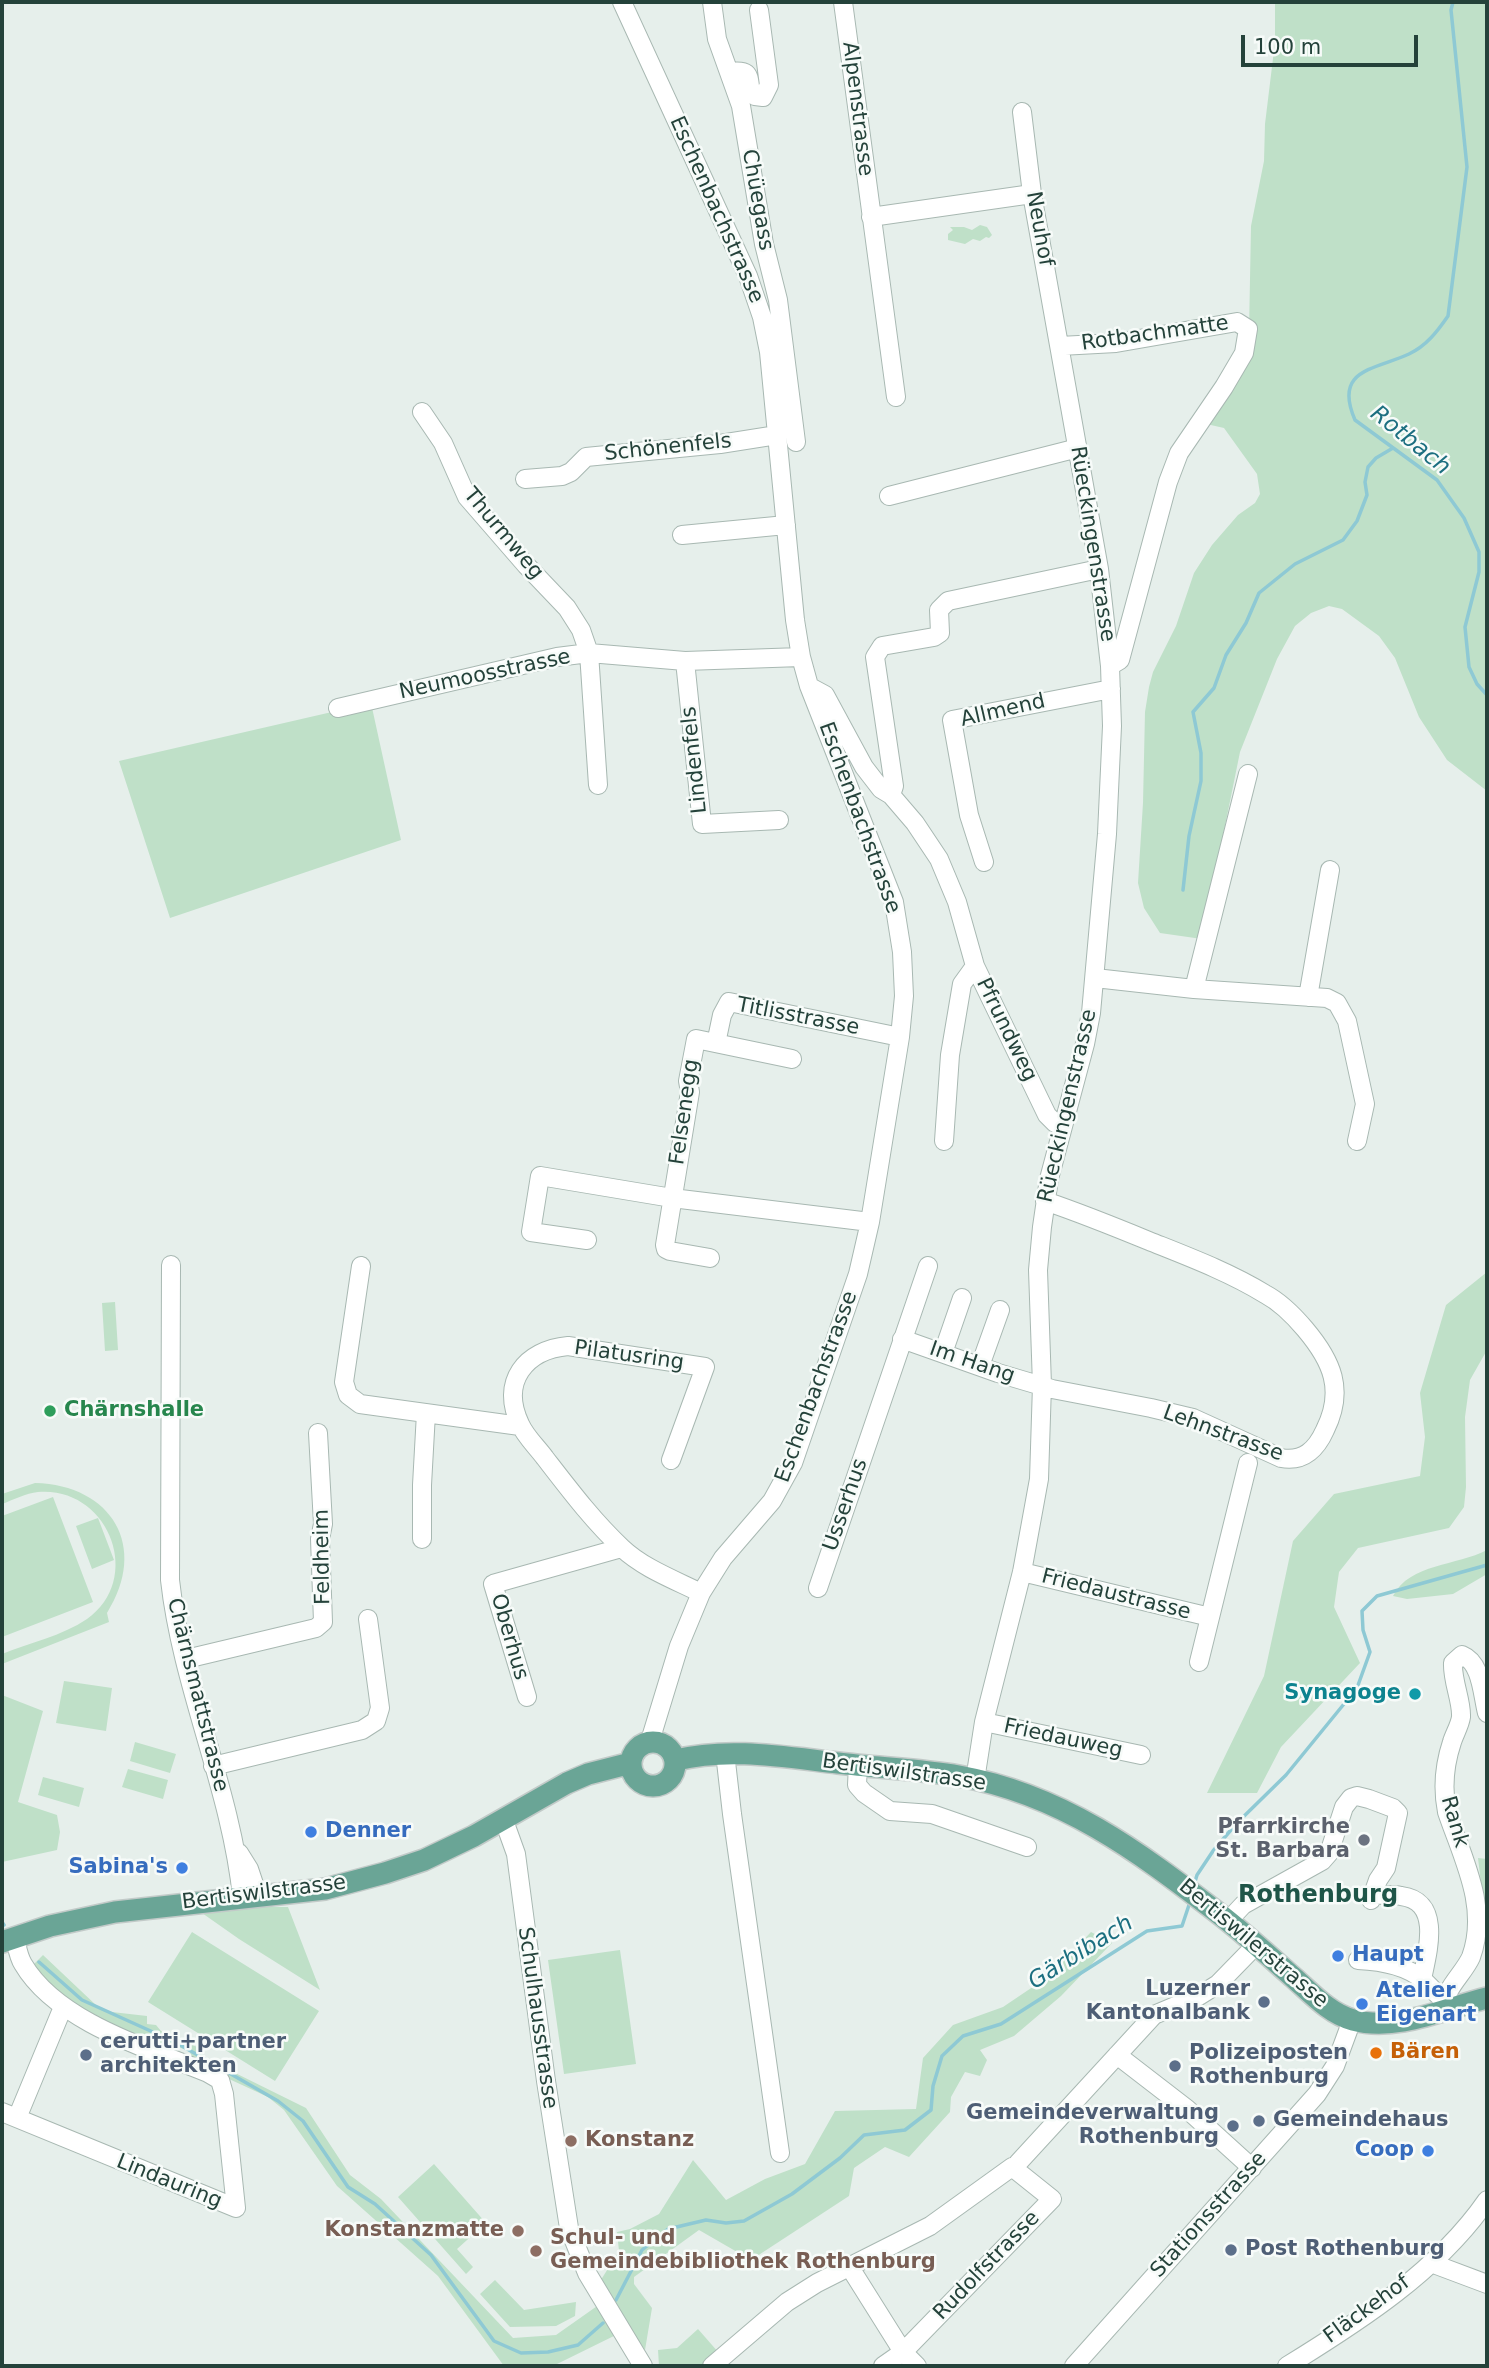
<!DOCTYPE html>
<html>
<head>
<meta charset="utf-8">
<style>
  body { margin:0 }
  #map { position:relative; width:1489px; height:2368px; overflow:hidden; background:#e6efeb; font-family:"DejaVu Sans",sans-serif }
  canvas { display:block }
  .frame { position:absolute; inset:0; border:4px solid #24423a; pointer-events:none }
  .scale { position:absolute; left:1241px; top:35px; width:177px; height:32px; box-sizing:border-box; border:4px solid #24423a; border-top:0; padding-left:9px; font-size:21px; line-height:24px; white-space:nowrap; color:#24423a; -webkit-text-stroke:5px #f7fbf9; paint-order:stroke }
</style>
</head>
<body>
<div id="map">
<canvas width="1489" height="2368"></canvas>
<div class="frame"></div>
<div class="scale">100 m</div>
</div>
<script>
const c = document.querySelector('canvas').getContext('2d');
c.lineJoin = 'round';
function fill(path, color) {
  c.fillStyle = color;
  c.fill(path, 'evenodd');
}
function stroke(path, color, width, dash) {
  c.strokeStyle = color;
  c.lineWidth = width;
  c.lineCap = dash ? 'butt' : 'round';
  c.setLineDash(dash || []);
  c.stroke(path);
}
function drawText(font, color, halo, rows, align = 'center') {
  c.font = font + ' "DejaVu Sans",sans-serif';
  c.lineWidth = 5;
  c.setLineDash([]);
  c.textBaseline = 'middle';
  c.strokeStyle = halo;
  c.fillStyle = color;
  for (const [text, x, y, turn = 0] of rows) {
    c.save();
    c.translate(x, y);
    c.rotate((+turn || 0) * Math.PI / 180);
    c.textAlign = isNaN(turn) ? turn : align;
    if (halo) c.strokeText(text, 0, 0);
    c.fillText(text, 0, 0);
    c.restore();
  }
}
const green = new Path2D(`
  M1275,2H1487V791L1447,760L1419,717L1395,658L1379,636L1342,609L1329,606L1311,613L1295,626L1277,659L1240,752L1202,939L1160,933L1144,908L1138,883L1143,803L1145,712L1149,687L1153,672L1176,626L1194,573L1212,545L1238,515L1255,503L1260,494L1257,474L1224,428L1202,423L1249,332L1251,226L1264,161L1265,124L1275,42Z
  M980,225L987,227L992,235L989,238L986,237L980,241L973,239L965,244L948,240V234L953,230L950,227H964L972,230Z
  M371,703L401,840L170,918L119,761Z
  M1487,1272V1350L1470,1380L1465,1417L1466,1487L1464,1507L1449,1528L1358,1548L1339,1572L1334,1607L1360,1663L1281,1747L1257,1793H1207L1264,1676L1293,1541L1334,1494L1420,1476L1425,1437L1420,1393L1446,1305Z
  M115,1302L118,1350L105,1351L102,1303Z
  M35,1483C112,1485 149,1547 107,1613L109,1622L2,1664V1654C29,1643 62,1636 87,1619C145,1578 108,1486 38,1492C26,1493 13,1500 2,1504V1494Z
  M53,1497L93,1602L2,1637V1516Z
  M98,1518L114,1560L92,1569L76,1526Z
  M1487,1550V1574L1453,1594L1407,1599L1393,1596C1410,1563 1457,1566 1487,1550Z
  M64,1681L112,1688L106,1731L56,1723Z
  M2,1695L43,1711L18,1802L57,1815L60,1832L57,1850L2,1862Z
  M135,1742L176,1754L170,1773L130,1761Z
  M128,1769L168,1780L163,1799L122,1787Z
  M43,1777L84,1788L79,1807L38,1795Z
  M1478,1858L1487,1859V1937V1935Z
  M258,1907H288L320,1990L239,1939L202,1913L203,1911Z
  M192,1932L319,2011L275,2081L148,2002Z
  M1091,1932L1112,1943L1061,1996L1014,2036L980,2050L987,2060L980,2076L965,2072L951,2097L950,2112L909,2157L885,2147L854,2168L849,2196L751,2260L699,2230L634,2277V2284L652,2308L645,2350L599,2283L619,2251L617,2232L630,2229L659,2214L693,2160L726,2200L765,2179L805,2164L835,2111L916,2109L923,2058L953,2025L1003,2007L1049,1976Z
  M620,1950L636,2064L564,2074L548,1960Z
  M43,1955L98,2007L112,2012L147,2016V2024L156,2025L161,2031L181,2042L198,2047L206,2058L219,2065L306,2108L350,2175L381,2199L513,2338L556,2335L600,2304L622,2332L557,2364L504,2366L438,2276L337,2186L284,2110L268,2097L188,2060L191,2052L171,2044L167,2051C117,2030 68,2008 33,1965Z
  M434,2164L486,2223L457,2249L473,2267L466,2274L398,2197Z
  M495,2280L524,2310L576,2302L575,2316L556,2326L510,2327L480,2294Z
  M698,2329L719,2353L704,2366H659L658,2350L677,2348Z`);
const stream = new Path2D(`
  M1453,2L1451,10L1467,167L1448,316C1437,332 1426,346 1409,354C1374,370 1333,369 1355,420L1437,480L1464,518L1479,552V572L1465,627L1469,667L1477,684L1487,695
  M1183,890L1189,836L1201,781V753L1193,712L1214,688L1226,655L1246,623L1259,593L1295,564L1343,540L1357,521L1367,495L1365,482L1368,467L1376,458L1393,448
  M1194,1885L1197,1875L1213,1851L1236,1824L1286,1775L1357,1688L1370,1652L1363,1630L1362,1611L1377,1596L1487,1565
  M2,1922L4,1925
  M39,1962L82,2000L175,2042L278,2101L303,2121L348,2187L375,2204L431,2255L494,2341L521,2353L548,2352L578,2345L603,2323
  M616,2300L642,2250L668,2229L706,2220L726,2223L744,2221L792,2194L840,2158L864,2135L905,2130L931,2110L933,2086L942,2056L963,2036L1001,2024L1147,1931L1182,1926L1190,1902`);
const minor = new Path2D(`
  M622,2L748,276L762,317L769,352L795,620L801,657L809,686L894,902L902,952L904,996L900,1037L870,1222L858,1274L793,1463L772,1501L723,1558L701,1593L679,1646L650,1741
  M712,2L717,39L741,106L764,244L778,300L796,442
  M843,2L896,397
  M729,72C751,69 748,75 751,93L755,96L763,97L769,85L759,10
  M871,217L1032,194
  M1060,346L1116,343L1237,322L1248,329L1244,353L1224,387L1179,453L1168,482L1120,660L1110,666
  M422,412L443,443L467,497L526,565L567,608L581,630L589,653L598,785
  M525,479L562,476L571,472L586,457L720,444L777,435
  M889,496L1078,448
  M682,535L786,525
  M685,661L702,824L779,820
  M812,688L825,695L864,767L881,789L891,795L915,823L939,859L957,902L975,966L1047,1115L1055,1123L1063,1125
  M338,708L557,657L589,653L685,661L801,657
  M891,795L894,786L875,657L882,646L934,637L940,633L939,610L948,601L1099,569
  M984,862L969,815L952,720L1111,689
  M1095,978L1194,989L1327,998L1337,1003L1347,1021L1365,1104L1357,1141
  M1194,989L1248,774
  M1308,997L1330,870
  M718,1034L722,1015L729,1002L900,1037
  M944,1141L950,1055L962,984L975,966
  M587,1240L531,1232L540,1176L672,1198L870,1222
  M710,1258L670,1251L666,1249L665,1245L690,1092L688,1081L696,1039L792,1059
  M171,1265L170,1580C182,1688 231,1789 242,1897
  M361,1266L344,1382L348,1395L360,1404L520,1426
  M902,1339L998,1373L1052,1389L1151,1408L1193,1418L1281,1458C1303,1462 1316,1450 1325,1430C1345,1390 1332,1361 1305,1329C1294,1316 1280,1302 1265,1294C1229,1272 1189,1257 1149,1241C1115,1227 1080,1213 1045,1201
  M943,1353L962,1298
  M980,1366L1000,1310
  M671,1460L705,1367L568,1346C525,1350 500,1382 520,1424C525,1436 537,1447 545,1458C569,1489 593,1521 622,1548C643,1568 675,1580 701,1593
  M422,1539V1485L426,1413
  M1022,1572L1210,1617
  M818,1588L928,1266
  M186,1659L316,1628L323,1622L320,1539L323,1524L318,1433
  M1199,1662L1248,1463
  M527,1697L493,1584L621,1548
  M984,1722L1141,1755
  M725,1753L732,1814L780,2153
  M858,1765L857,1785L864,1793L890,1811L932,1814L1027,1847
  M213,1766L362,1730L376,1721L380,1708L368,1619
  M975,1780L984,1722L1022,1572L1039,1479L1042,1385L1038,1270L1042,1227L1049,1179L1085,1044L1091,1013L1107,834L1112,726L1110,666L1099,569L1032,194L1022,112
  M500,1821L507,1829L516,1854L546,2081L569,2228L587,2273L643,2366
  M239,1853L249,1869L258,1896
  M1373,1895C1382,1895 1392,1894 1401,1896C1442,1901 1428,1951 1422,1979
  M1228,1921L1243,1905L1322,1861L1329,1853L1344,1807L1351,1798L1357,1796L1369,1799L1393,1808L1398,1813L1386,1868L1378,1880L1371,1900
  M1358,1960C1379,1961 1406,1965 1423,1980C1431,1987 1436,1994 1444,2000
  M1445,2009C1443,1989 1463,1975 1471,1957C1489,1907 1463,1859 1447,1812C1442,1787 1444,1766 1452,1742C1454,1735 1460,1725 1461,1717C1462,1701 1452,1681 1453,1663L1462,1655C1482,1663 1482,1694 1487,1713
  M1117,2055L1187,2109L1252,2168
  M2,2112L236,2208L224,2094L220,2080L208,2073C149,2049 57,2022 23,1964C18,1956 17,1946 15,1938
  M17,2118L63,2007
  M1018,2163L1154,2015L1199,1996L1218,1984L1256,1945
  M1431,2263L1487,2284
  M849,2266L903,2352L917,2366
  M712,2366L787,2302L817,2283L930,2226L1012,2167L1052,2199L903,2352L883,2366
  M1074,2366L1317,2094L1335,2066L1352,2020
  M1287,2366C1360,2321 1438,2271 1487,2200`);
const major = new Path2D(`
  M631 1764a22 22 0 1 1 44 0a22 22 0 1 1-44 0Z
  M676,1760C729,1747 784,1757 838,1763C878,1768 919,1769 959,1776C1061,1794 1138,1851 1218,1913C1244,1933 1269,1956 1294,1978C1311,1993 1330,2014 1353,2020C1397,2032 1446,2008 1487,1998
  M2,1942L50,1926L115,1912L325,1889L385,1873L424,1860L474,1836L567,1783L588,1774L631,1763`);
const markers = [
  [50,1411,7,"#2e9e5b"],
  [1415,1694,7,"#0f9aa8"],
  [311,1832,7,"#3f7fe0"],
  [1364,1840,7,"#6b7280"],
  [182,1868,7,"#3f7fe0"],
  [1338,1956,7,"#3f7fe0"],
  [1264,2002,7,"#5c6f8a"],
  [1362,2004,7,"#3f7fe0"],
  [1376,2053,7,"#e8710a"],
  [86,2055,7,"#5c6f8a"],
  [1175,2066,7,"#5c6f8a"],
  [1259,2121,7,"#5c6f8a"],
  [1233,2126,7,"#5c6f8a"],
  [571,2141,7,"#8d6e63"],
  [1428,2151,7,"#3f7fe0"],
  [518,2231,7,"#8d6e63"],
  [1231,2250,7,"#5c6f8a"],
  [536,2251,7,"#8d6e63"]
];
const streetNames = [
  ["Alpenstrasse",857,109,83],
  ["Chüegass",757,200,80],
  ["Eschenbachstrasse",716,210,66],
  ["Neuhof",1039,229,80],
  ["Rotbachmatte",1155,334,-8],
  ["Schönenfels",668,448,-6],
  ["Thurmweg",503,534,50],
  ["Rüeckingenstrasse",1092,544,81],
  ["Neumoosstrasse",485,675,-12],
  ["Allmend",1003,711,-13],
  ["Lindenfels",695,760,-96],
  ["Eschenbachstrasse",859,818,70],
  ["Titlisstrasse",798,1017,11],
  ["Pfrundweg",1006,1030,64],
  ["Rüeckingenstrasse",1068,1106,-77],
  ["Felsenegg",685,1112,-82],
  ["Pilatusring",629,1356,8],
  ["Im Hang",972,1363,19],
  ["Eschenbachstrasse",817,1387,-70],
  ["Lehnstrasse",1223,1434,20],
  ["Usserhus",846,1505,-71],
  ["Feldheim",323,1557,-91],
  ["Friedaustrasse",1116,1595,14],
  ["Oberhus",509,1637,74],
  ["Chärnsmattstrasse",197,1695,76],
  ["Friedauweg",1063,1739,12],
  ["Bertiswilstrasse",904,1773,8],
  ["Rank",1454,1822,74],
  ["Bertiswilstrasse",264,1893,-7],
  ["Bertiswilerstrasse",1253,1944,40],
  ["Schulhausstrasse",537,2018,82],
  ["Lindauring",169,2182,22],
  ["Stationsstrasse",1209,2215,-48],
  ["Rudolfstrasse",987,2266,-46],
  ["Fläckehof",1367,2310,-36]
];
const leisureNames = [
  ["Chärnshalle",64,1411]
];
const cultureNames = [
  ["Synagoge",1401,1694]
];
const worshipNames = [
  ["Pfarrkirche",1350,1828],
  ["St. Barbara",1350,1852]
];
const shopNames = [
  ["Denner",325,1832],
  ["Sabina's",168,1868,"right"],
  ["Haupt",1352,1956],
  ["Atelier",1376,1992],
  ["Eigenart",1376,2016],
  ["Coop",1414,2151,"right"]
];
const serviceNames = [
  ["Luzerner",1250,1990,"right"],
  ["Kantonalbank",1250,2014,"right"],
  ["cerutti+partner",100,2043],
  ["architekten",100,2067],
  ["Polizeiposten",1189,2054],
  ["Rothenburg",1189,2078],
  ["Gemeindeverwaltung",1219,2114,"right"],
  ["Rothenburg",1219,2138,"right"],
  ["Gemeindehaus",1273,2121],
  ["Post Rothenburg",1245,2250]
];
const foodNames = [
  ["Bären",1390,2053]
];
const educationNames = [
  ["Konstanz",585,2141],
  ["Konstanzmatte",504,2231,"right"],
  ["Schul- und",550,2239],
  ["Gemeindebibliothek Rothenburg",550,2263]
];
const waterNames = [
  ["Rotbach",1410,441,39],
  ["Gärbibach",1081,1953,-32]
];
const quarterNames = [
  ["Rothenburg",1318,1896]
];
fill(green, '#bfe0c8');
stroke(stream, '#8ec9d4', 3.5);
stroke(minor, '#a8b8b2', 20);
stroke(major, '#c2cac8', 24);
stroke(minor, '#fff', 18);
stroke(major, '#6aa596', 21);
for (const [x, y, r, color] of markers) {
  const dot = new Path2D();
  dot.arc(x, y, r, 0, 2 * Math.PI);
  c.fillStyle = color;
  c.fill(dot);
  stroke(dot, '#f7fbf9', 2.5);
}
drawText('21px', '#24423a', '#f7fbf9', streetNames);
drawText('bold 21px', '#27864d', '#f7fbf9', leisureNames, 'left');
drawText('bold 21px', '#0d838f', '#f7fbf9', cultureNames, 'right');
drawText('bold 21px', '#5b616d', '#f7fbf9', worshipNames, 'right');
drawText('bold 21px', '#366cbe', '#f7fbf9', shopNames, 'left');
drawText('bold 21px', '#4e5e75', '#f7fbf9', serviceNames, 'left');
drawText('bold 21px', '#c56008', '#f7fbf9', foodNames, 'left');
drawText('bold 21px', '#785e54', '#f7fbf9', educationNames, 'left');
drawText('italic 23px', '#1c6f80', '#f7fbf9', waterNames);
drawText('bold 24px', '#1f5548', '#f7fbf9', quarterNames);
</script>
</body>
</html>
